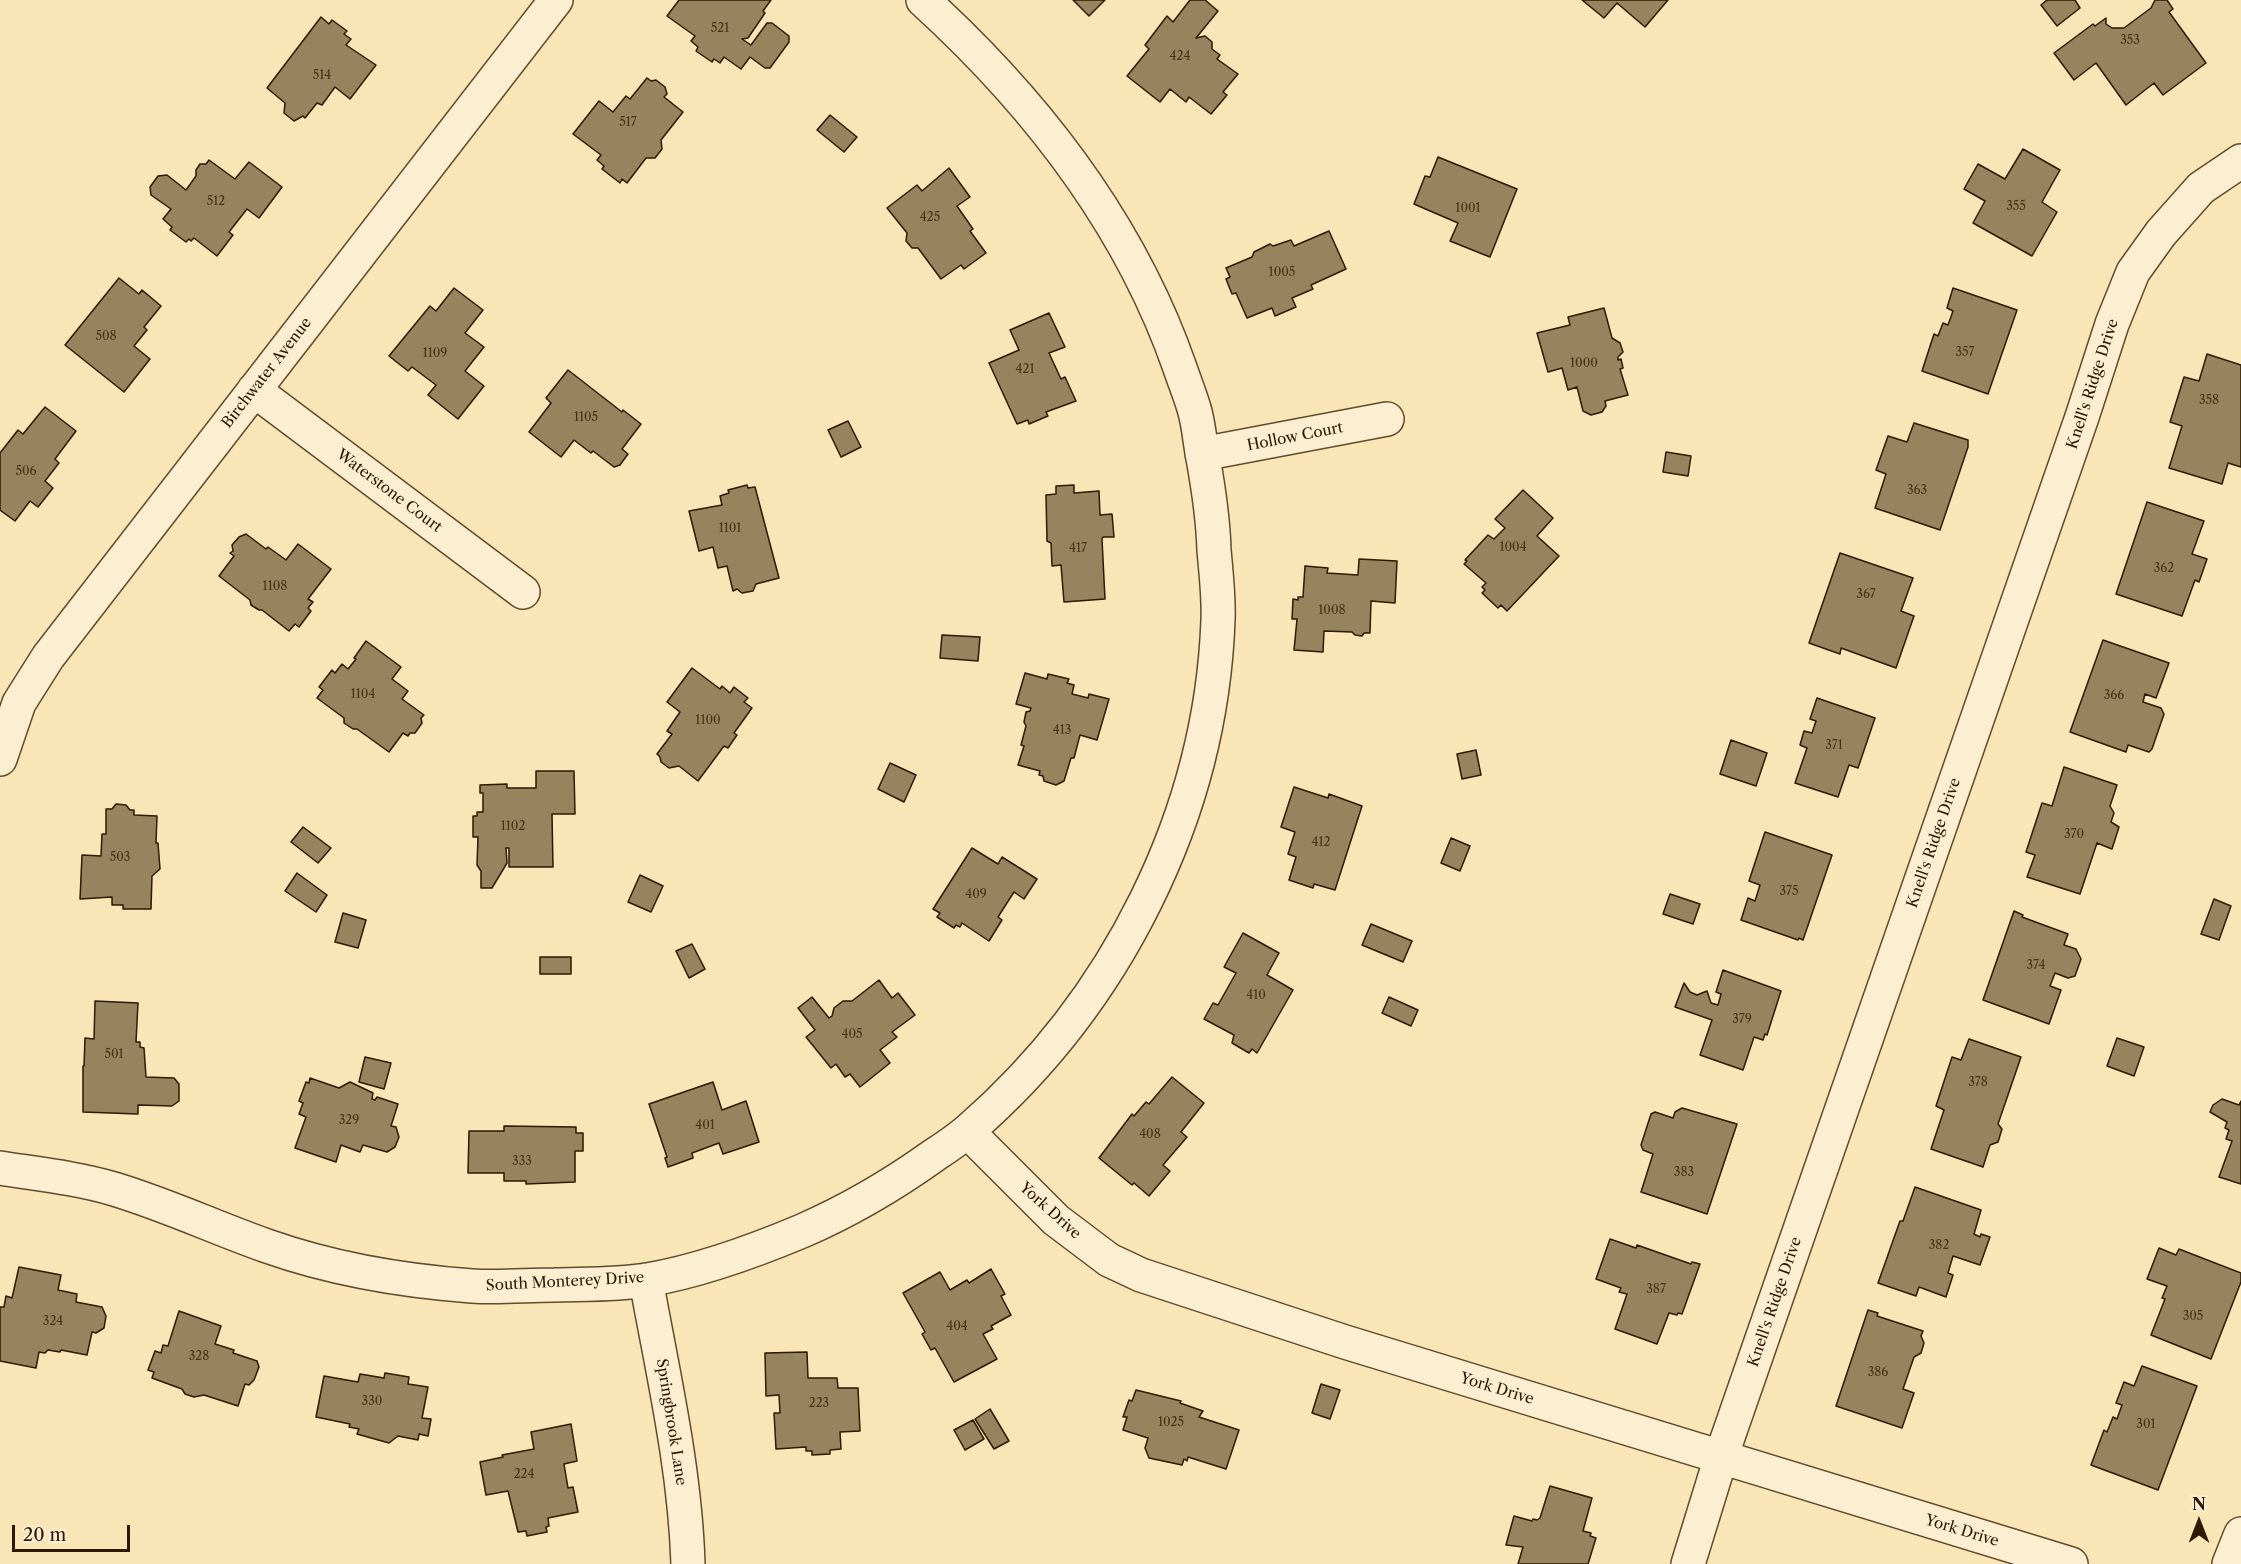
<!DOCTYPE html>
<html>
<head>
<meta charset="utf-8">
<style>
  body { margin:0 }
  #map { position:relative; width:2241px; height:1564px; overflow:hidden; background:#fae5b6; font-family:"Libre Caslon Text",serif }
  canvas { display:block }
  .north { position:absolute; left:2169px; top:1492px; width:60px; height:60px; -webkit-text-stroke:4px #fceed0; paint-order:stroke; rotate:0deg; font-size:16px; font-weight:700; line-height:24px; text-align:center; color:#2e1800 }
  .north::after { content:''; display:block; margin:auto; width:21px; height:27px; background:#2e1800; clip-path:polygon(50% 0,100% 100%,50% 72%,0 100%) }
  .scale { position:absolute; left:12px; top:1525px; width:118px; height:27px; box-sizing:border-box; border:3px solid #2e1800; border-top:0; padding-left:8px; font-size:18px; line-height:21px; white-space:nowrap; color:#2e1800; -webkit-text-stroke:4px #fceed0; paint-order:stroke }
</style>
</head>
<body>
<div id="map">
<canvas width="2241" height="1564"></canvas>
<div class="north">N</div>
<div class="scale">20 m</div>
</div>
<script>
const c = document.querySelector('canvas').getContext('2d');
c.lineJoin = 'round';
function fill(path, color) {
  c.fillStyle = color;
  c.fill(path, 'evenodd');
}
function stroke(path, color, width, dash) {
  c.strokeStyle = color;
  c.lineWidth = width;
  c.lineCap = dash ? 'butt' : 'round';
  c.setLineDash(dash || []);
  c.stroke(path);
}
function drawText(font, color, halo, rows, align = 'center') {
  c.font = font + ' "Libre Caslon Text",serif';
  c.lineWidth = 6;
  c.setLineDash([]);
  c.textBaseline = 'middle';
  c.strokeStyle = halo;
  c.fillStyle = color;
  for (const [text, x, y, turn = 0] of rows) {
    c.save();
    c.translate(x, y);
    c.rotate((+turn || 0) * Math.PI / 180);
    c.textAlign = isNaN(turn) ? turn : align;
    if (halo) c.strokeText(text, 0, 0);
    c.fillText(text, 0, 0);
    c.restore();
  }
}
const building = new Path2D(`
  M679,0H771L763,11L765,13L748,38L742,39L751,45L767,23H772L789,36V42L770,68H765L750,57L741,69L724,57L720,63L714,59L712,62L696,51L698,47L691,41L695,36L667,16Z
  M1073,0H1105L1089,16Z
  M1190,0H1205L1218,11L1196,38L1205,36L1212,42V49L1220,55L1217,59L1238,74L1223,92L1227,95L1211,114L1189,97L1186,102L1170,89L1160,102L1127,76L1149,49L1145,45L1167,16L1173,22Z
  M1582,0H1668L1645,27L1617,3L1604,18Z
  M2047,0H2075L2080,8L2057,26L2041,5Z
  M2155,0H2167L2173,9L2169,12L2206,63L2163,95L2154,83L2126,105L2096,63L2074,80L2054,53L2093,24L2095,26L2106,18V24L2112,28H2124L2151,8Z
  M321,17L329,24L332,20L347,31L344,34L351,39L346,45L376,65L350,99L335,87L322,105L317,103L305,118L303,116L294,121L284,113L285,103L267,88Z
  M647,78L651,81L656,80L665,87L667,94L664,97L683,112L661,140L662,149L655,158H646L627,183L622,179L620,183L602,169L604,166L597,160L601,155L573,134L599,101L613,112L626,96L630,99Z
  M830,115L857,137L844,152L817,130Z
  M2023,149L2060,170L2042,202L2057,212L2032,256L1973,223L1985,201L1964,189L1978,164L2005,179Z
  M1438,157L1517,189L1490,257L1450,241L1458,223L1414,204L1425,176L1430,177Z
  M209,160L235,179L249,162L282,187L259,218L247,209L229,232L233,235L217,256L194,238L191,241L189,239L186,242L170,230L172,227L163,219L171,209L151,195L150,187L158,176L167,175L186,190L196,176V170L200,164H206Z
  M949,168L970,197L957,206L973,229L970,231L986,253L964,269L961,265L941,279L918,248H912L906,241L907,233L887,208L917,185L922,191Z
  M1329,231L1346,269L1311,285L1313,289L1292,298L1296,307L1275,316L1272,308L1247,318L1236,293L1232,294L1226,279L1230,277L1226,268L1252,257L1254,252L1270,244L1273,246L1291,240L1294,246Z
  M119,278L139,294L142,290L161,306L144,327L147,330L134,346L150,359L124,392L65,345Z
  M454,288L483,310L465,333L484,347L465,371L484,386L458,419L428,395L436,385L412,367L408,371L389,356L430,306L436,311Z
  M1953,288L2017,310L1988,394L1922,371L1934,334L1938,336L1943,323L1948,325L1953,311L1947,308Z
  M1604,308L1612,338L1620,343L1623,352L1618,357V360L1621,359L1623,368L1620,369L1628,395L1605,401L1606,406L1602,412L1591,415L1583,411L1577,387L1568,390L1562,368L1548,372L1537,333L1570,325L1568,317Z
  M1049,313L1065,347L1049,353L1061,379L1065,377L1076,401L1046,412L1048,416L1029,424L1028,420L1017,424L989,363L1019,350L1010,330Z
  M2207,354L2241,365V467L2228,463L2222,484L2169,468L2182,426L2170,422L2184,377L2199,381Z
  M568,370L622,412L623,410L641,424L622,449L628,454L620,465L614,467L593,451L591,453L574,440L561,457L529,432L551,403L546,398Z
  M45,407L76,431L55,459L59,463L45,481L53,488L38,507L30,501L15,521L0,510V453L18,430L23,434Z
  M848,421L861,447L841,457L828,430Z
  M1914,423L1968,440V447L1940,530L1875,508L1886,474L1876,470L1888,436L1907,442Z
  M1666,452L1691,456L1688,476L1663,472Z
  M747,485L748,488L755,487L779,578L756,584L753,591L742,593L737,589L733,591L727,566L718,568L713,547L699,551L689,511L722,505L720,496L729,493L728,490Z
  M1074,485V493L1099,491L1100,515L1112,514L1114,537H1103L1102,539L1105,599L1064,602L1061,565L1052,566L1051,543L1047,541L1046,495L1056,494V486Z
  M1523,490L1553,518L1537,536L1559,556L1507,611L1501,605L1498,608L1482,593L1485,590L1482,587L1486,583L1464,564L1467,561L1465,560L1488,535L1494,539L1505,528L1495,519Z
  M2147,502L2204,521L2192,554L2207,559L2199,582L2195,580L2182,616L2116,594Z
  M246,534L266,549L268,547L286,560L298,544L331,569L308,599L313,602L308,608L311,611L299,627L295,624L289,631L262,610H259L251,605L250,600L219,576L234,556L230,553L233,551L232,545L239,537Z
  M1840,553L1913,578L1901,611L1914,616L1896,668L1841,648L1840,654L1809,643Z
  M1359,559L1397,561L1395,603L1371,601L1370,633H1364L1362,636L1355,635L1352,632L1324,631L1323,652L1294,650L1297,619H1292L1293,599L1298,600V597H1303L1305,566L1328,568L1327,573L1358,575Z
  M942,635L980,637L978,661L940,658Z
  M2103,640L2169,663L2156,698L2145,694L2143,702L2161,708L2164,714L2152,749L2149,752L2128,745L2126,752L2070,732Z
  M366,641L401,667L392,679L408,691L402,699L424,715L421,718L422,723L415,733H410L408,736L403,733L389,752L357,729H353L344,723V718L317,698L323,690L319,687L332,670L335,673L342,664L348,669L356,659L354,658Z
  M692,668L720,689L722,686L730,693L734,687L748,698L744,702L752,708L734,733L737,735L728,748L724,746L698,781L679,766L669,768L661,762L660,757L657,754L672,734L667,731L680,712L667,702Z
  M1025,673L1047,679L1048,674L1069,679L1067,683L1074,685L1072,694L1088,698L1089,694L1109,699L1097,740L1080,735L1074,758H1071L1064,781L1056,785L1044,781L1043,776L1039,775L1040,771L1018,765L1024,746L1021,745L1026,726L1024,722L1026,712L1030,711L1031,708L1016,704Z
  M1817,698L1875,718L1858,768L1849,765L1838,797L1795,783L1807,748L1800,745L1804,731L1812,733L1816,721L1810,719Z
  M1731,740L1767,753L1756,786L1720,774Z
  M1476,750L1481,775L1462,779L1457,754Z
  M890,763L916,775L904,802L878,789Z
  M2064,767L2117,785L2110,806L2114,813L2111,822L2119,827L2112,849L2097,843L2080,894L2027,877L2035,855L2026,852L2042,803L2052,806Z
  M536,771H574L575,814H552L553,867H509V848H506L507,863L492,888H481V871L477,865L478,837H473V816H477V812H483V793H480V785L507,784V788H536Z
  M1294,787L1328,798L1329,794L1362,806L1335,890L1314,884L1313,888L1289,880L1296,857L1288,854L1295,832L1281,827Z
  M116,804L126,805L130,810H134V815L157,816L156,843H158L160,869L152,876L151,909H123V905H112V897L80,899L82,855L101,856L102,834H106V809H112Z
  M303,827L331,848L318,863L291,842Z
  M1765,832L1832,855L1803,940L1799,938L1798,940L1741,920L1748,898L1755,901L1760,885L1749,881Z
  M1451,838L1470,846L1460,871L1441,863Z
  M972,848L998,864L1002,857L1037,879L1024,899L1014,892L998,917L1002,920L989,941L962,923L960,927L956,925L954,928L937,917L940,913L933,909Z
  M297,873L327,895L316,912L285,891Z
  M640,875L663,886L651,912L628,902Z
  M1670,894L1700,904L1693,924L1663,914Z
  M2214,899L2231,906L2219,940L2201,934Z
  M2014,911L2023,915L2022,917L2068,934L2064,945L2076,949L2081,959L2075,976L2068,978L2055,973L2050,986L2061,990L2049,1024L1983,1000Z
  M343,913L366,920L358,948L335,942Z
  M1371,924L1412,941L1403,962L1362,945Z
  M1243,933L1279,953L1267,975L1293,990L1257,1053L1252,1049L1249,1053L1232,1043L1234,1035L1204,1019L1213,1003L1218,1005L1236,973L1224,967Z
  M692,944L705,969L689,978L676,951Z
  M540,957H571V974H540Z
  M1723,970L1781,991L1767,1035L1765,1034L1763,1040L1754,1037L1743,1070L1700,1055L1712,1020L1675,1007L1684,983L1690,992L1697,995L1707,991L1711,1003L1718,1005L1721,994L1716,992Z
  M879,980L892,998L898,993L915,1015L892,1032L897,1037L880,1050L890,1063L860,1087L850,1074L845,1077L836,1064L831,1068L806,1037L815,1030L798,1008L812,997L829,1018L832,1016L834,1008L843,1001H852Z
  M1389,997L1418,1010L1411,1026L1382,1013Z
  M95,1001L138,1003L136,1042H140V1047L144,1048L146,1077L174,1078L179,1084V1101L172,1106L138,1105V1114L83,1112V1066H84L85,1038L94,1039Z
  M2117,1038L2144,1047L2134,1076L2107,1066Z
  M1969,1039L2021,1057L1998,1124L2002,1129L1998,1142L1990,1145L1983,1167L1931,1149L1944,1110L1936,1106L1952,1057L1961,1060Z
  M365,1057L391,1063L384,1089L359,1082Z
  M1172,1077L1204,1103L1181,1132L1187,1137L1163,1165L1170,1171L1149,1196L1134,1183L1132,1185L1099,1158L1132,1114L1134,1116L1146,1102L1149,1104Z
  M310,1078L339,1088L350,1082L373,1093L372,1099L375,1100L377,1097L398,1104L391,1126L396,1127L399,1137L395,1147L387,1152L363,1145L360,1152L341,1145L336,1162L295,1148L306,1117L299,1114L303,1103L299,1101L306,1082L309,1083Z
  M713,1082L722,1110L746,1101L759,1142L723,1154L719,1143L692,1153L693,1158L668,1167L665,1158L667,1157L649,1104Z
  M2222,1099L2239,1105L2241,1101V1184L2219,1177L2232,1141L2226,1139L2229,1130L2225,1128L2227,1122L2210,1112L2213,1105Z
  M1682,1108L1737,1124L1707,1214L1641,1192L1653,1154L1643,1150L1641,1145L1651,1114L1655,1112L1673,1118L1675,1112Z
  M504,1126L576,1127V1133H583V1151H575V1182L526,1184V1181H504V1173H468L469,1131H504Z
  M1915,1187L1981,1210L1974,1234L1980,1237L1981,1234L1990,1237L1980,1265L1953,1256L1948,1273L1953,1275L1946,1297L1919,1287L1916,1296L1878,1283L1900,1221H1903Z
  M1610,1239L1636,1248L1637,1245L1691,1264L1692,1262L1700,1264L1682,1314L1678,1313L1677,1315L1669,1313L1657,1344L1615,1329L1627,1294L1619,1292L1621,1288L1596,1279Z
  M2159,1248L2176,1255L2179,1249L2241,1273V1282L2211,1359L2151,1335L2165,1299L2162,1298L2167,1286L2147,1279Z
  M19,1267L61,1275L58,1290L77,1294L76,1302L102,1307L106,1316L104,1328L96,1333L92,1332L87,1355L61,1350L60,1352L48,1350L45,1353L39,1352L36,1368L0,1361V1307H4L6,1296L12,1298Z
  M991,1269L1005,1294L1001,1296L1011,1315L991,1326L993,1329L983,1334L997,1359L954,1382L935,1348L931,1350L922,1334L925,1332L903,1293L940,1272L950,1290L967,1280L969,1283Z
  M1868,1310L1878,1313L1877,1316L1923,1331L1921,1336L1924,1343L1921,1353L1914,1357L1903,1389L1914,1393L1902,1428L1836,1406Z
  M179,1311L221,1326L215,1344L234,1350L233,1353L257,1361L259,1367L254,1380L249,1385L245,1384L238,1406L204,1395L194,1397L185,1394L182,1389L152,1378L154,1372L148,1370L155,1351L161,1353L163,1345L168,1346Z
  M807,1352L808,1378H837L838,1388H858L860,1431L840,1432L841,1449L830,1450V1454L812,1455V1451H806V1447L776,1449L774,1413H780L779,1395L766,1396L765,1353Z
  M2142,1366L2197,1386L2158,1490L2091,1465L2104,1430L2107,1432L2113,1417L2117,1419L2122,1405L2116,1403L2124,1382L2134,1386Z
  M385,1373L409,1377L408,1384L428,1387L422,1418L431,1419L428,1436L419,1434L418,1440L398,1436L389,1443L357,1434L359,1429L349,1427L350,1424L316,1417L324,1376L358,1382L360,1374L384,1378Z
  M1321,1384L1340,1390L1330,1419L1312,1413Z
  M1136,1390L1181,1401L1180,1403L1203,1411L1199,1417L1239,1430L1226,1469L1188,1457L1187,1461L1184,1459L1182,1465L1149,1458L1145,1448L1148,1438L1123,1430L1127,1417H1123L1129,1400L1132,1401Z
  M990,1409L1009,1441L994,1449L975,1419Z
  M973,1420L984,1439L965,1450L954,1430Z
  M571,1424L577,1461L564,1464L568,1488L573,1487L578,1512L548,1518L549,1526L546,1527L547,1532L527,1536L526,1531L518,1532L508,1491L486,1495L480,1462L503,1457L502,1455L534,1449L531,1432Z
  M1550,1486L1592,1498L1583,1531L1591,1533L1590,1536L1596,1538L1588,1564H1518L1523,1547L1506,1545L1514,1516L1532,1521L1533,1519L1537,1520L1540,1518Z`);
const minor = new Path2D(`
  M254,390L523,592
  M1202,454L1387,419
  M0,759L19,703L48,657L556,0
  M968,1132L1056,1220L1109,1260L1141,1275L1345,1342L2071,1564
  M0,1168C38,1174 77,1178 114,1189C167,1205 216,1228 267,1246C332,1269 404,1281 472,1286C499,1288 527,1285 554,1285C584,1284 616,1285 647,1280C700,1271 752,1252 802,1231C848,1211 891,1186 933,1156C945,1148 959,1139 970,1129C1116,1002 1211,815 1218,620C1219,597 1216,573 1214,550C1213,517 1209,491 1203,458C1200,443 1199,427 1195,412C1191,397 1185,383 1180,368C1130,224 1035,102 923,0
  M646,1280C663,1374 685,1468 688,1564
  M1688,1564L1721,1457L2082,417L2112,324L2133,272L2161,233L2201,188L2241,161
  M2229,1564L2241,1534`);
const numberNames = [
  ["521",720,29],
  ["353",2130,41],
  ["424",1180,57],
  ["514",322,76],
  ["517",628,123],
  ["512",216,202],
  ["355",2016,207],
  ["1001",1468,209],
  ["425",930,218],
  ["1005",1282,273],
  ["508",106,337],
  ["357",1965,353],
  ["1109",435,354],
  ["1000",1584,364],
  ["421",1025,370],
  ["358",2209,401],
  ["1105",586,418],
  ["506",26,472],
  ["363",1917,491],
  ["1101",730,529],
  ["1004",1513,548],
  ["417",1078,549],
  ["362",2164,569],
  ["1108",275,587],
  ["367",1866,595],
  ["1008",1332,611],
  ["1104",363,695],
  ["366",2114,696],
  ["1100",708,721],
  ["413",1062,731],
  ["371",1834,746],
  ["1102",513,827],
  ["370",2074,835],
  ["412",1321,843],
  ["503",120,858],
  ["375",1789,892],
  ["409",976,895],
  ["374",2036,966],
  ["410",1256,996],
  ["379",1742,1020],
  ["405",852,1035],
  ["501",114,1055],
  ["378",1978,1083],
  ["329",349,1121],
  ["401",705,1126],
  ["408",1150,1135],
  ["333",522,1162],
  ["383",1684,1173],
  ["382",1939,1246],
  ["387",1656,1290],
  ["305",2193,1317],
  ["324",53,1322],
  ["404",957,1327],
  ["328",199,1357],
  ["386",1878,1373],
  ["330",372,1402],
  ["223",819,1404],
  ["1025",1171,1423],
  ["301",2146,1425],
  ["224",524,1475]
];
const streetNames = [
  ["Birchwater Avenue",267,373,-52],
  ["Knell's Ridge Drive",2093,384,-72],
  ["Hollow Court",1295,437,-11],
  ["Waterstone Court",389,491,37],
  ["Knell's Ridge Drive",1934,843,-71],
  ["York Drive",1050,1211,42],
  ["South Monterey Drive",565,1282,-3],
  ["Knell's Ridge Drive",1775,1302,-71],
  ["York Drive",1497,1389,17],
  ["Springbrook Lane",671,1422,81],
  ["York Drive",1962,1531,17]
];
fill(building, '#98835f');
stroke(building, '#2e1800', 1.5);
stroke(minor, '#614b2e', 36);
stroke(minor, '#fceed0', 33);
drawText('12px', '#483318', null, numberNames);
drawText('15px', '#2e1800', '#fceed0', streetNames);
</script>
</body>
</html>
